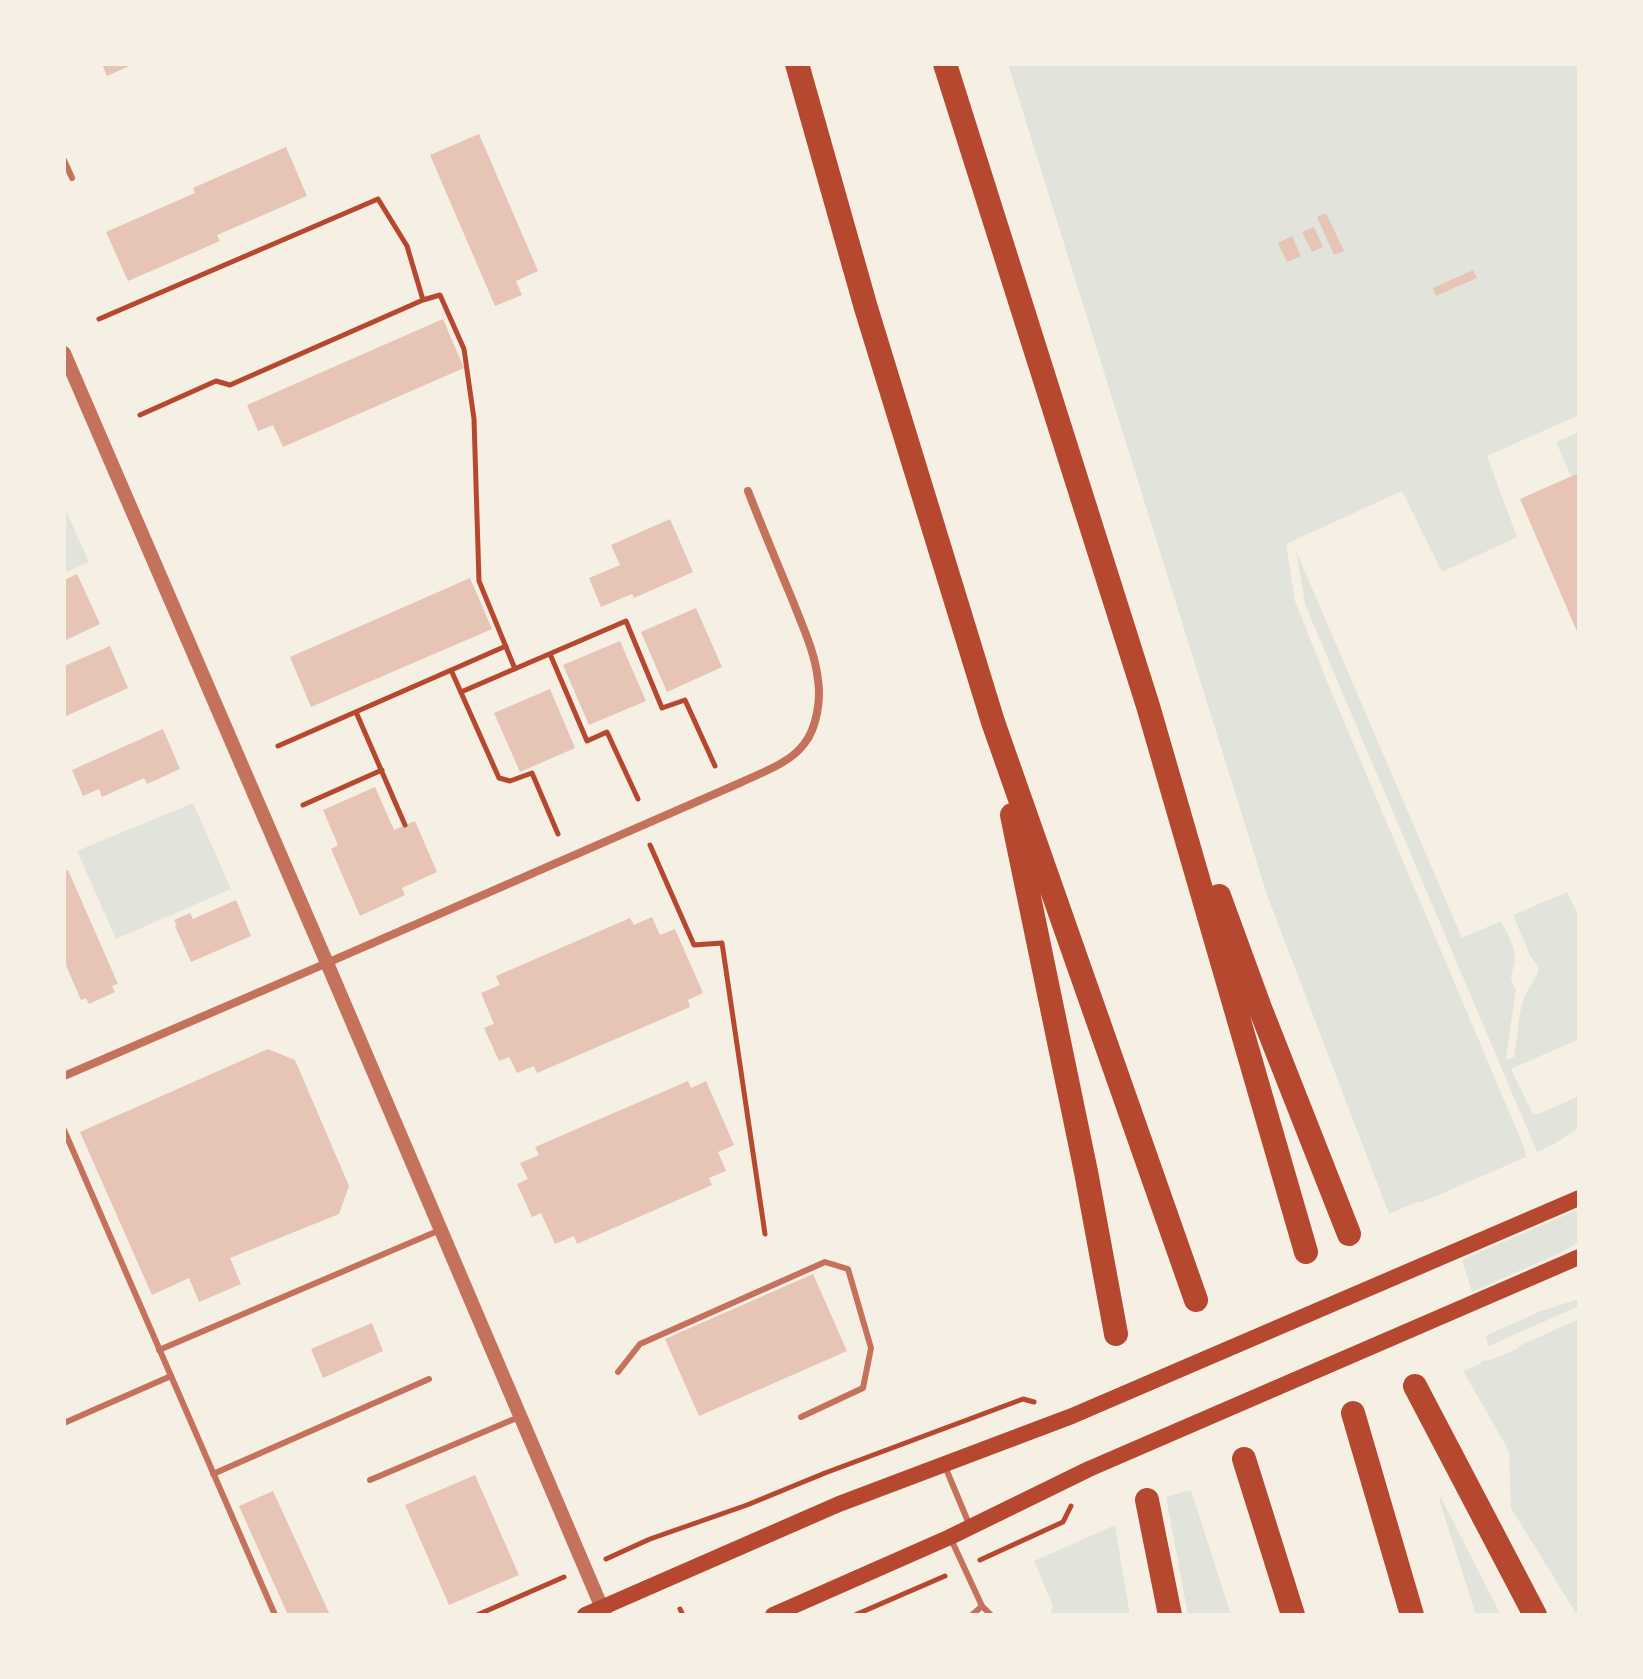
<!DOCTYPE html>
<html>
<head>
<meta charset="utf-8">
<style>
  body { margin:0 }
  #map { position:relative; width:1643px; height:1679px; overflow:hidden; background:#f6efe4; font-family:Rubik,sans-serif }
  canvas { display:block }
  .frame { position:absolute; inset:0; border:66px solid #f6efe4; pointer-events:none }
</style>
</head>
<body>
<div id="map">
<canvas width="1643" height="1679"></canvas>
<div class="frame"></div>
</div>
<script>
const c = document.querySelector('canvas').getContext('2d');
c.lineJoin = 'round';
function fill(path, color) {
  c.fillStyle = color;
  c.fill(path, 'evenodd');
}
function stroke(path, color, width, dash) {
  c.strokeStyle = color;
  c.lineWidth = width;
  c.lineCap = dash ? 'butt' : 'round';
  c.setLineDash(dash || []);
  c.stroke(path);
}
const green = new Path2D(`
  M1008,64H1579V415L1487,456L1517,537L1442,572L1402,491L1286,544L1295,601L1326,679L1524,1147L1526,1157L1420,1203L1419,1201L1389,1214L1267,895Z
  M1579,432V473L1571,476L1556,442Z
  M64,506L89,562L64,573Z
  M1296,551L1462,938L1501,921C1506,932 1515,945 1515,958C1515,972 1506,975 1516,989L1506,1058L1507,1060L1514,1057C1517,1040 1518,1021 1522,1004C1526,990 1536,981 1539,968L1530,955L1513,915L1567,892L1579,917V1039L1511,1069L1533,1114H1538L1579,1096V1128L1554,1144L1537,1152L1312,621L1305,603Z
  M193,803L231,889L116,939L77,851Z
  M1579,1209V1242L1564,1251L1472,1292L1462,1260Z
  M1579,1299V1306L1489,1346L1485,1336L1541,1311Z
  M1579,1319V1615H1577L1511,1508L1509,1451L1463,1371L1481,1364V1361L1491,1360L1519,1348V1346Z
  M1191,1490L1231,1615H1188L1166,1497Z
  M1441,1498L1501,1615H1476L1439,1499Z
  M1115,1525L1130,1615H1050L1053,1606L1034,1561Z`);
const building = new Path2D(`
  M102,64H134L107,76Z
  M479,134L538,271L516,281L522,295L495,306L430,155Z
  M286,147L307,196L217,235L220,241L128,281L106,232L195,193L193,188Z
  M1326,213L1344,251L1334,255L1317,217Z
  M1314,227L1323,247L1312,252L1302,232Z
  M1292,236L1301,256L1287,262L1278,243Z
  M1473,270L1477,278L1436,296L1433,288Z
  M443,319L464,368L283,447L273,425L258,431L247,405Z
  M1579,473V636L1520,499Z
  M670,519L693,572L634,598L632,594L601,607L589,578L620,565L611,545Z
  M77,574L100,624L64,641V580Z
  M470,578L492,629L311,707L290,657Z
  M696,608L722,667L667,692L641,632Z
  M620,641L646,701L589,725L563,665Z
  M110,646L128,688L64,717V666Z
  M550,689L575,748L520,772L494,713Z
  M163,729L180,769L147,784L144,778L102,797L99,789L83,796L72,770Z
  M375,787L394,830L415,821L437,872L402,888L405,895L360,916L331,849L338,845L323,810Z
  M68,870L118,984L112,986L115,992L89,1004L86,998L81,1000L64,961V872Z
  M236,900L251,936L191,962L175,926H177L174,920L190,913L193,919Z
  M652,917L660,935L675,929L703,993L688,1000L690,1007L537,1073L534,1066L517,1073L509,1057L499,1061L484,1028L494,1024L481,993L500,985L496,976L630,918L634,925Z
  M268,1049L295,1060L349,1186L339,1214L230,1258L241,1284L199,1302L189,1278L152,1295L80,1132Z
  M688,1081L691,1088L706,1081L734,1145L718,1152L726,1171L709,1178L712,1185L577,1244L574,1236L555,1244L541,1213L532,1217L517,1184L528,1179L520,1163L539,1155L535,1147Z
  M813,1274L847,1351L699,1416L665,1339Z
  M372,1323L383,1351L323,1378L311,1349Z
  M475,1475L519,1575L449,1605L405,1505Z
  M273,1491L330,1615H288L239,1506Z`);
const path = new Path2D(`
  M423,300L440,295L464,349L474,419L479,581L515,669
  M99,319L378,199L407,246L423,300L230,385L216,381L140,415
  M550,654L587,741L607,732L638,799
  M451,670L499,778L510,781L532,773L558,834
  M461,692L626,621L662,708L685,700L715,766
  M356,712L405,825
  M278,746L506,646
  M303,805L382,770
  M650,845L694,945L722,943L765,1234
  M606,1559L650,1539L747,1505L825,1473L1023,1399L1034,1402
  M980,1560L1063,1522L1071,1506
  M680,1609L683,1615
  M477,1615L564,1577
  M855,1615L945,1576`);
const service = new Path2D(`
  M64,160L72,178
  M64,1130L275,1615
  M159,1350L440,1230
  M618,1372L640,1344L825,1262L848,1269L871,1348L863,1388L801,1417
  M64,1423L171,1376
  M944,1464L969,1524
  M213,1474L429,1379
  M370,1480L519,1417
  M950,1537L982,1606L991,1615
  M972,1615L982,1606`);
const minor = new Path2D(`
  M64,1076L327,963L742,782C763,772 790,763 804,744C817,728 821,699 818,680C815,652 802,625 792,599C777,563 762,527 748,491`);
const tertiary = new Path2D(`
  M64,353L327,963L605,1615`);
const secondary = new Path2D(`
  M585,1615L839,1504L1072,1416L1579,1198
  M773,1615L950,1537L1089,1469L1579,1257`);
const motorway = new Path2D(`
  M797,64L866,308L993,722L1196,1300
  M945,64L1148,706L1306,1252
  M1012,815L1086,1172L1116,1334
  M1219,896L1260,1008L1349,1234
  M1415,1386L1535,1615
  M1353,1413L1412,1615
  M1244,1459L1293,1615
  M1147,1500L1170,1615`);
fill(green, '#e2e4dc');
fill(building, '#e6c5b7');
stroke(path, '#b5482f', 5);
stroke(service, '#c5725c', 6);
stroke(minor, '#c5725c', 8);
stroke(tertiary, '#c5725c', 14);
stroke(secondary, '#b5482f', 16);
stroke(motorway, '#b5482f', 24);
</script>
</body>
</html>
